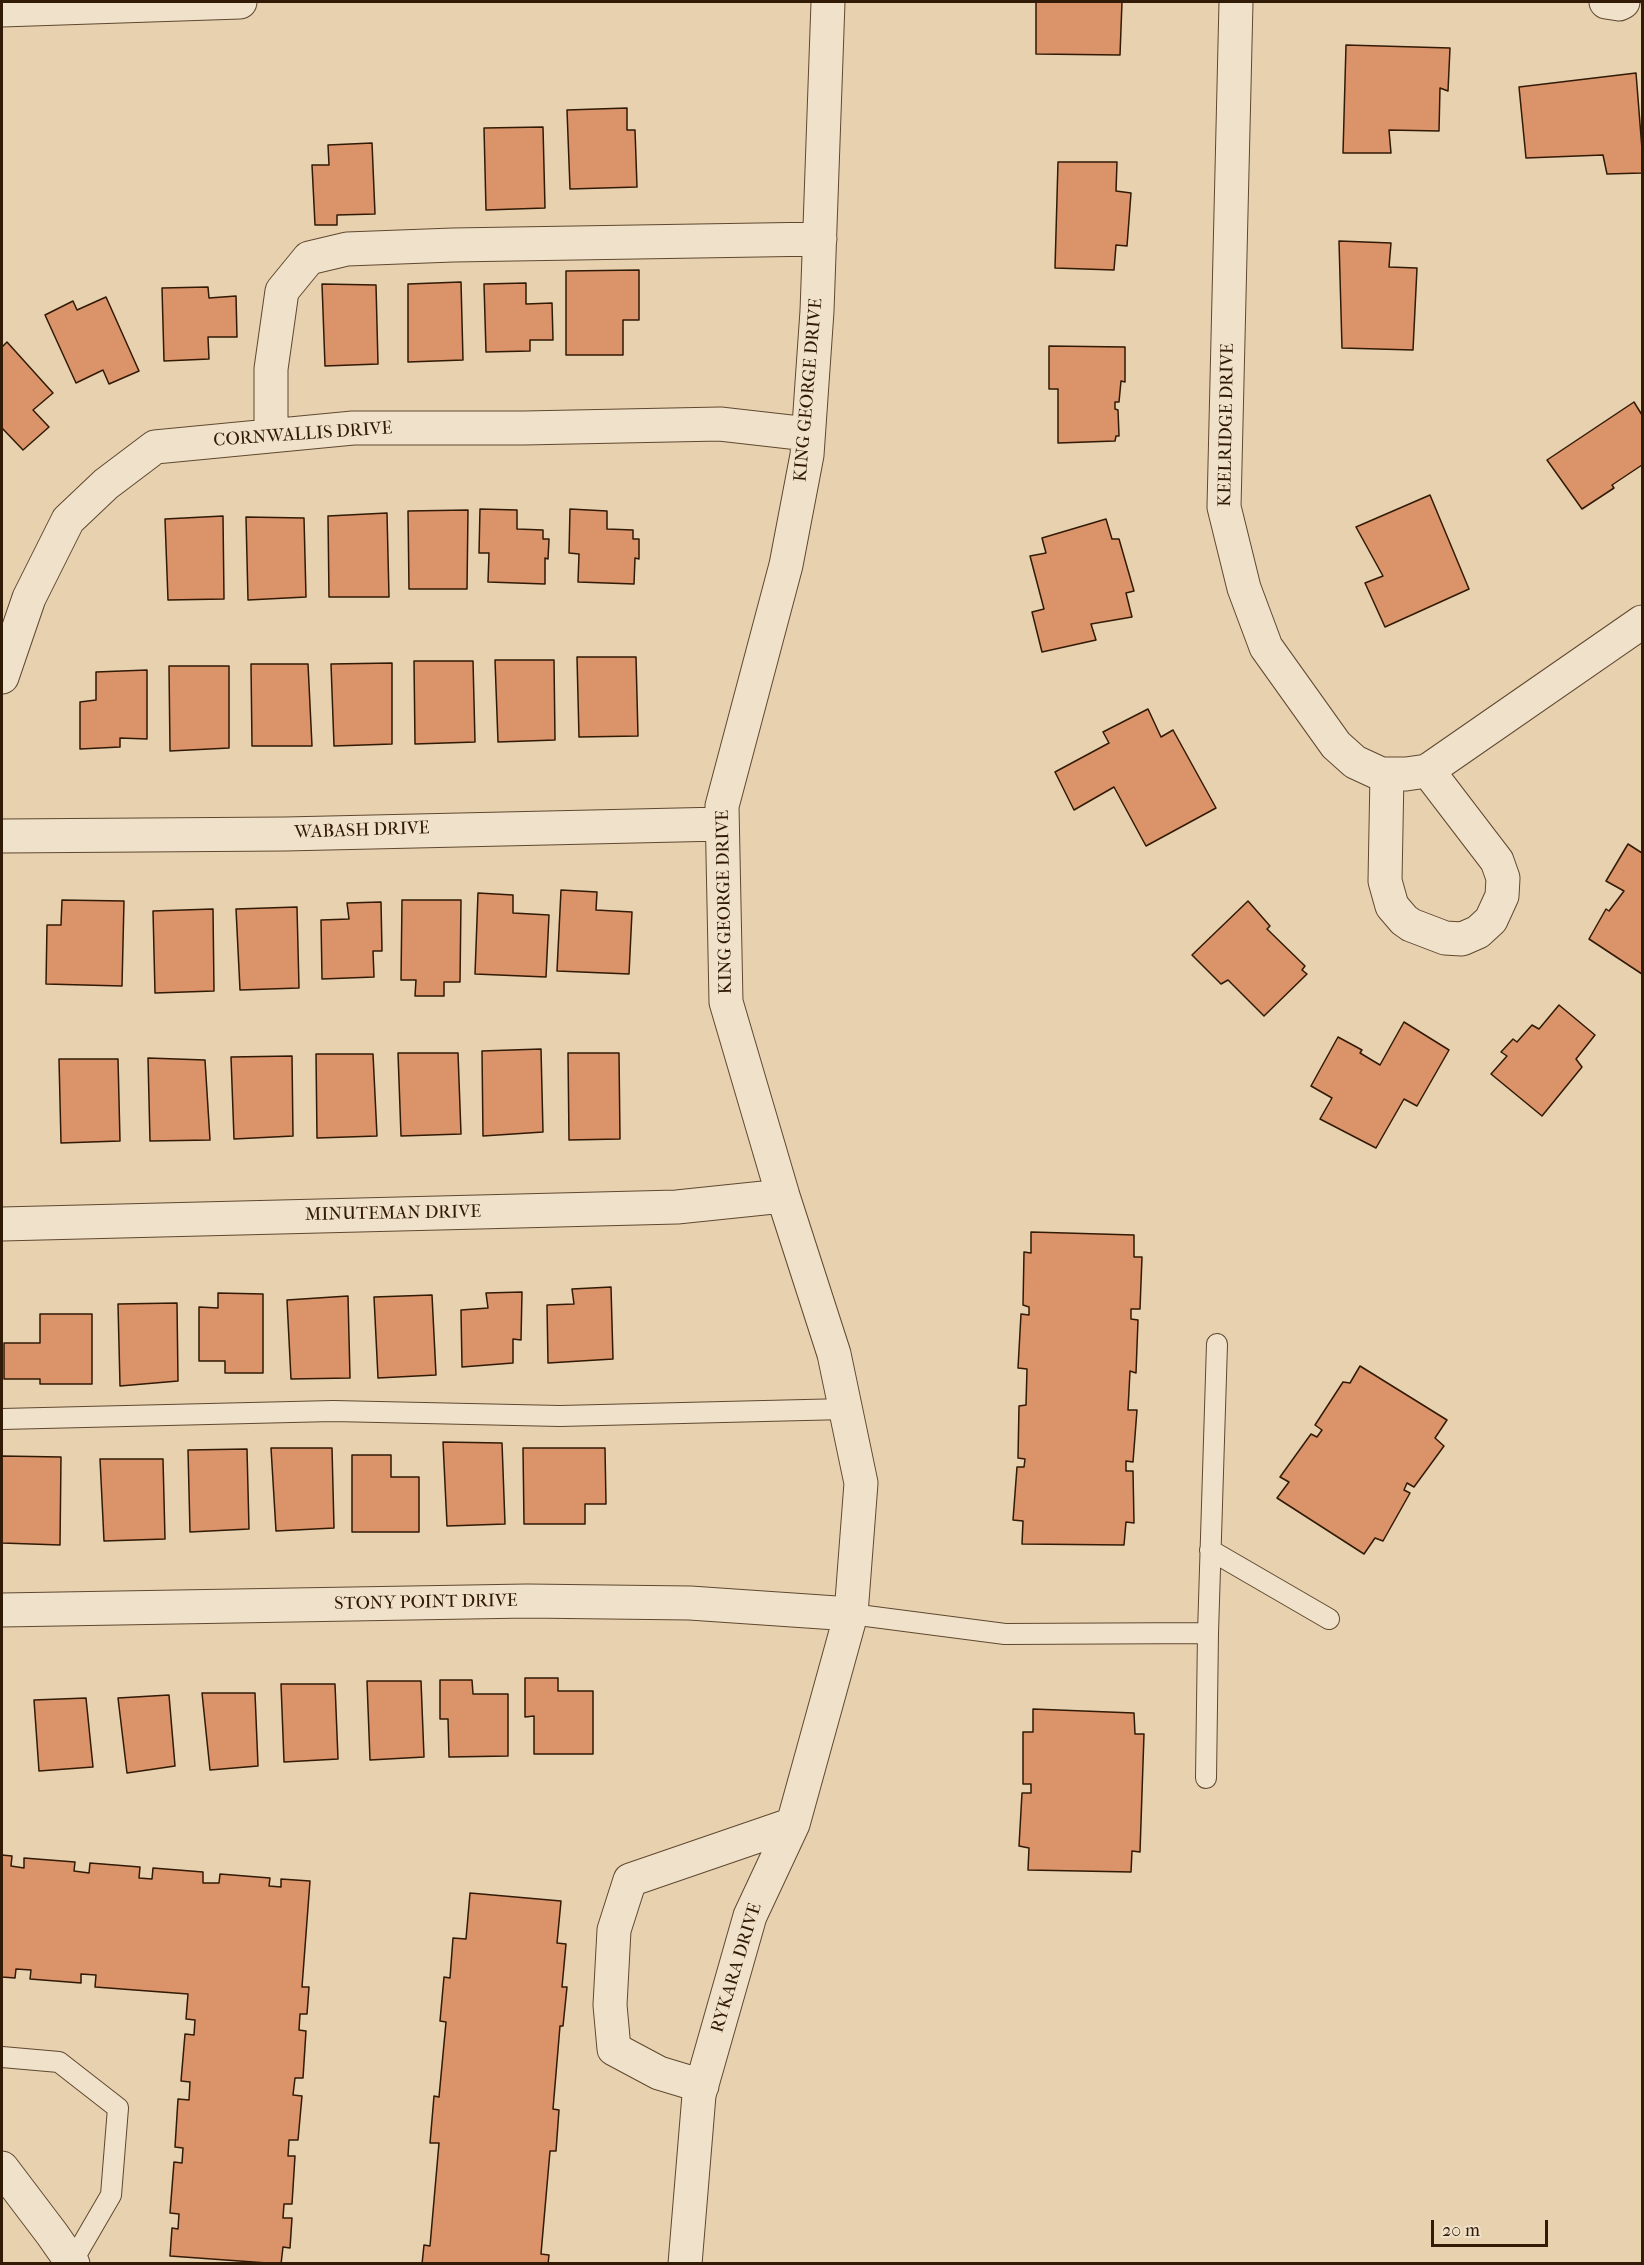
<!DOCTYPE html>
<html>
<head>
<meta charset="utf-8">
<style>
  body { margin:0 }
  #map { position:relative; width:1644px; height:2265px; overflow:hidden; background:#e8d1ae; font-family:"IM FELL French Canon",serif }
  canvas { display:block }
  .frame { position:absolute; inset:0; border:3px solid #311a06; pointer-events:none }
  .scale { position:absolute; left:1431px; top:2220px; width:117px; height:27px; box-sizing:border-box; border:3px solid #311a06; border-top:0; padding-left:8px; font-size:18px; line-height:21px; white-space:nowrap; color:#311a06; -webkit-text-stroke:4px #f0e1ca; paint-order:stroke }
</style>
</head>
<body>
<div id="map">
<canvas width="1644" height="2265"></canvas>
<div class="frame"></div>
<div class="scale">20 m</div>
</div>
<script>
const c = document.querySelector('canvas').getContext('2d');
c.lineJoin = 'round';
function fill(path, color) {
  c.fillStyle = color;
  c.fill(path, 'evenodd');
}
function stroke(path, color, width, dash) {
  c.strokeStyle = color;
  c.lineWidth = width;
  c.lineCap = dash ? 'butt' : 'round';
  c.setLineDash(dash || []);
  c.stroke(path);
}
function drawText(font, color, halo, rows, align = 'center') {
  c.font = font + ' "IM FELL French Canon",serif';
  c.lineWidth = 4.5;
  c.setLineDash([]);
  c.textBaseline = 'middle';
  c.strokeStyle = halo;
  c.fillStyle = color;
  for (const [text, x, y, turn = 0] of rows) {
    c.save();
    c.translate(x, y);
    c.rotate((+turn || 0) * Math.PI / 180);
    c.textAlign = isNaN(turn) ? turn : align;
    if (halo) c.strokeText(text, 0, 0);
    c.fillText(text, 0, 0);
    c.restore();
  }
}
const building = new Path2D(`
  M1036,2H1122L1120,55L1036,54Z
  M1346,45L1450,48L1448,91L1440,88L1439,131L1389,130L1391,153H1343Z
  M1636,73L1642,149V173L1607,174L1603,155L1526,158L1519,87Z
  M627,108V130H635L637,187L570,189L567,110Z
  M543,127L545,208L486,210L484,128Z
  M372,143L375,214L337,215V225H315L312,165H329L328,145Z
  M1058,162H1117L1116,191L1131,193L1127,246L1116,245L1114,270L1055,268Z
  M1339,241L1391,243L1389,267L1417,268L1413,350L1342,348Z
  M639,270V320H623V355H566V271Z
  M461,282L463,360L408,362V284Z
  M526,283V304L552,303L553,340H530V351L486,352L484,284Z
  M322,284L376,285L378,364L325,366Z
  M208,287L209,298L236,296L237,337H208L209,359L164,361L162,288Z
  M106,297L139,371L109,384L103,370L76,383L45,315L73,301L77,310Z
  M7,342L53,393L33,410L49,427L23,450L2,428V347Z
  M1049,346L1125,347V382L1121,381L1119,402H1115V409L1118,410L1119,436H1116L1115,441L1058,443V389H1049Z
  M1634,402L1642,415V465L1612,485L1614,488L1582,509L1547,460Z
  M1430,495L1469,589L1385,627L1365,583L1383,576L1356,527Z
  M480,509L517,510V529L543,530V539H549L548,559L545,558V584L488,582L489,553H479Z
  M570,509L607,511V529L633,530V539H639V559L635,558L634,584L578,582L579,554L569,553Z
  M468,510L467,589H409L408,511Z
  M387,513L389,597H329L328,516Z
  M223,516L224,599L168,600L165,519Z
  M246,517L304,518L306,597L248,600Z
  M1106,519L1112,539H1119L1134,591L1126,593L1132,617L1091,624L1096,640L1042,652L1032,612L1044,609L1030,556L1046,553L1042,538Z
  M577,657H636L638,736L579,737Z
  M495,660H554L555,740L498,742Z
  M414,661H473L475,742L415,744Z
  M392,663V744L334,746L331,664Z
  M251,664H308L312,746H252Z
  M169,666H229V748L170,751Z
  M147,670V739L120,738V747L80,749V702L96,700V672Z
  M1148,709L1161,737L1173,730L1216,808L1146,846L1114,787L1074,810L1055,772L1109,743L1103,732Z
  M1628,844L1642,853V974L1589,939L1606,909L1609,911L1624,891L1606,881Z
  M561,890L597,892L596,910L632,912L629,974L557,971Z
  M478,893L513,895V913L549,915L546,977L475,974Z
  M62,900L124,901L122,986L46,984L47,925H61Z
  M402,900H461L460,982H444V996H415L416,980H401Z
  M1248,901L1270,926L1267,929L1305,966L1302,970L1307,974L1264,1016L1228,980L1221,984L1192,955Z
  M381,902L382,951H373L374,977L322,979L321,920L349,919L347,903Z
  M297,907L299,988L240,990L236,909Z
  M213,909L214,991L155,993L153,911Z
  M1559,1005L1595,1035L1576,1059L1582,1067L1542,1116L1491,1074L1507,1056L1501,1052L1513,1039L1517,1042L1532,1025L1539,1029Z
  M1404,1022L1449,1050L1417,1106L1404,1099L1376,1148L1320,1119L1332,1098L1311,1086L1338,1037L1362,1050L1360,1053L1380,1065Z
  M541,1049L543,1132L483,1136L482,1051Z
  M398,1053H458L461,1134L401,1136Z
  M568,1053H619L620,1139L569,1140Z
  M316,1054H373L377,1136L317,1138Z
  M292,1056L293,1136L234,1139L231,1057Z
  M148,1058L205,1060L210,1140L150,1141Z
  M59,1059H118L120,1141L61,1143Z
  M1031,1232L1134,1235V1257H1142L1140,1309H1131V1319L1138,1320L1136,1373L1130,1371L1128,1410H1137L1133,1462L1126,1461V1471H1133L1134,1523L1126,1522L1124,1545L1022,1544L1023,1521L1013,1520L1017,1467H1024L1025,1459L1018,1458L1019,1406L1026,1405L1027,1369L1018,1368L1021,1314L1029,1315V1307L1023,1305L1024,1252L1031,1253Z
  M611,1287L613,1359L548,1363L547,1305L574,1304L572,1289Z
  M522,1292L521,1340L513,1339V1363L462,1367L461,1310L488,1308L486,1293Z
  M218,1293L263,1294V1373H225V1361H199V1307L218,1308Z
  M432,1295L436,1375L378,1378L374,1297Z
  M348,1296L350,1378L291,1379L287,1300Z
  M177,1303L178,1381L120,1386L118,1304Z
  M40,1314H92V1384H40V1379H4V1343H40Z
  M1360,1366L1447,1420L1435,1438L1444,1446L1414,1487L1407,1483L1404,1490L1410,1493L1383,1541L1375,1538L1364,1554L1277,1498L1289,1482L1280,1477L1311,1434L1317,1437L1322,1430L1315,1425L1343,1382L1350,1383Z
  M443,1442L502,1443L505,1524L447,1526Z
  M271,1448H332L334,1528L276,1531Z
  M523,1448H605L606,1504H585V1524H524Z
  M247,1449L249,1529L190,1532L188,1450Z
  M352,1455H391V1477H419V1532H352Z
  M2,1456L61,1457L60,1545L2,1543Z
  M100,1459H163L165,1539L104,1541Z
  M525,1678H558V1691H593V1754H534V1716L525,1717Z
  M440,1680H472L473,1694H508V1756L449,1757L448,1719H440Z
  M367,1681H421L424,1757L370,1760Z
  M281,1684H335L338,1759L284,1762Z
  M202,1693H255L258,1766L210,1770Z
  M169,1695L175,1766L127,1773L118,1698Z
  M86,1698L93,1767L39,1771L34,1700Z
  M1033,1709L1134,1713L1135,1734H1144L1140,1852L1132,1851L1131,1872L1028,1870L1029,1848L1019,1846L1022,1793H1031V1784H1023V1732H1033Z
  M2,1855L12,1856L11,1866L24,1868V1858L75,1862L74,1871L89,1873L90,1863L140,1867L139,1878L152,1879L153,1868L203,1872V1883H219L220,1874L270,1878L269,1886L281,1887V1879L310,1881L302,1987H309L307,2014H300L299,2030L306,2031L303,2078H295L293,2095L302,2096L298,2140H289L288,2156H295L292,2204H284L283,2218H292L290,2248L283,2247L281,2264L170,2256L172,2228L178,2229L179,2214L170,2213L174,2162L182,2163L183,2148L175,2147L178,2099L189,2100L190,2082L181,2081L185,2034L194,2035L195,2020L186,2019L188,1994L95,1987L96,1975L81,1974V1983L30,1979L31,1970L16,1969L15,1978L2,1977Z
  M470,1893L561,1901L557,1943L566,1944L562,1987H567L563,2026H560L553,2109L559,2110L556,2151H550L541,2254L549,2255L548,2264H422L424,2245L430,2246L439,2143H430L434,2096L439,2097L446,2022L440,2021L444,1977L450,1978L453,1938L466,1939Z`);
const service = new Path2D(`
  M2,1419L333,1411L560,1416L846,1409
  M1210,1550L1329,1619
  M851,1614L1005,1634L1208,1633L1217,1344
  M1206,1778L1208,1633
  M2,2057L59,2062L118,2108L111,2195L72,2262`);
const minor = new Path2D(`
  M1236,2L1224,507L1244,588L1266,647L1336,745L1355,762L1381,774H1406L1427,771L1642,622
  M1606,2L1619,4L1623,2
  M2,10L240,2
  M271,436V369L282,291L309,258L347,249L453,245L820,239
  M2,677L29,598L68,520L106,484L155,447L353,428H524L720,424L808,434
  M1387,774L1385,881L1392,906L1404,920L1411,925L1445,938L1462,939L1478,932L1491,920L1502,896L1503,878L1497,861L1432,776L1431,768
  M2,836L285,834L722,824
  M2,1224L677,1207L783,1196
  M2,1610L527,1601L690,1603L851,1614
  M702,2086L659,2073L614,2049L610,2005L614,1930L630,1880L793,1824
  M2,2168L52,2234L73,2264
  M685,2264L699,2095L750,1916L793,1824L851,1614L861,1483L834,1354L783,1196L726,1002L722,806L786,565L807,455L817,311L828,2`);
const streetNames = [
  ["KING GEORGE DRIVE",809,390,-85],
  ["KEELRIDGE DRIVE",1227,425,-89],
  ["CORNWALLIS DRIVE",303,435,-4],
  ["WABASH DRIVE",362,831,-2],
  ["KING GEORGE DRIVE",725,902,-91],
  ["MINUTEMAN DRIVE",393,1214,-1],
  ["STONY POINT DRIVE",426,1603,-1],
  ["RYKARA DRIVE",737,1968,-73]
];
fill(building, '#db9369');
stroke(building, '#311a06', 1.5);
stroke(service, '#5f4830', 22);
stroke(minor, '#5f4830', 35);
stroke(service, '#f0e1ca', 20);
stroke(minor, '#f0e1ca', 33);
drawText('18px', '#311a06', '#f0e1ca', streetNames);
</script>
</body>
</html>
